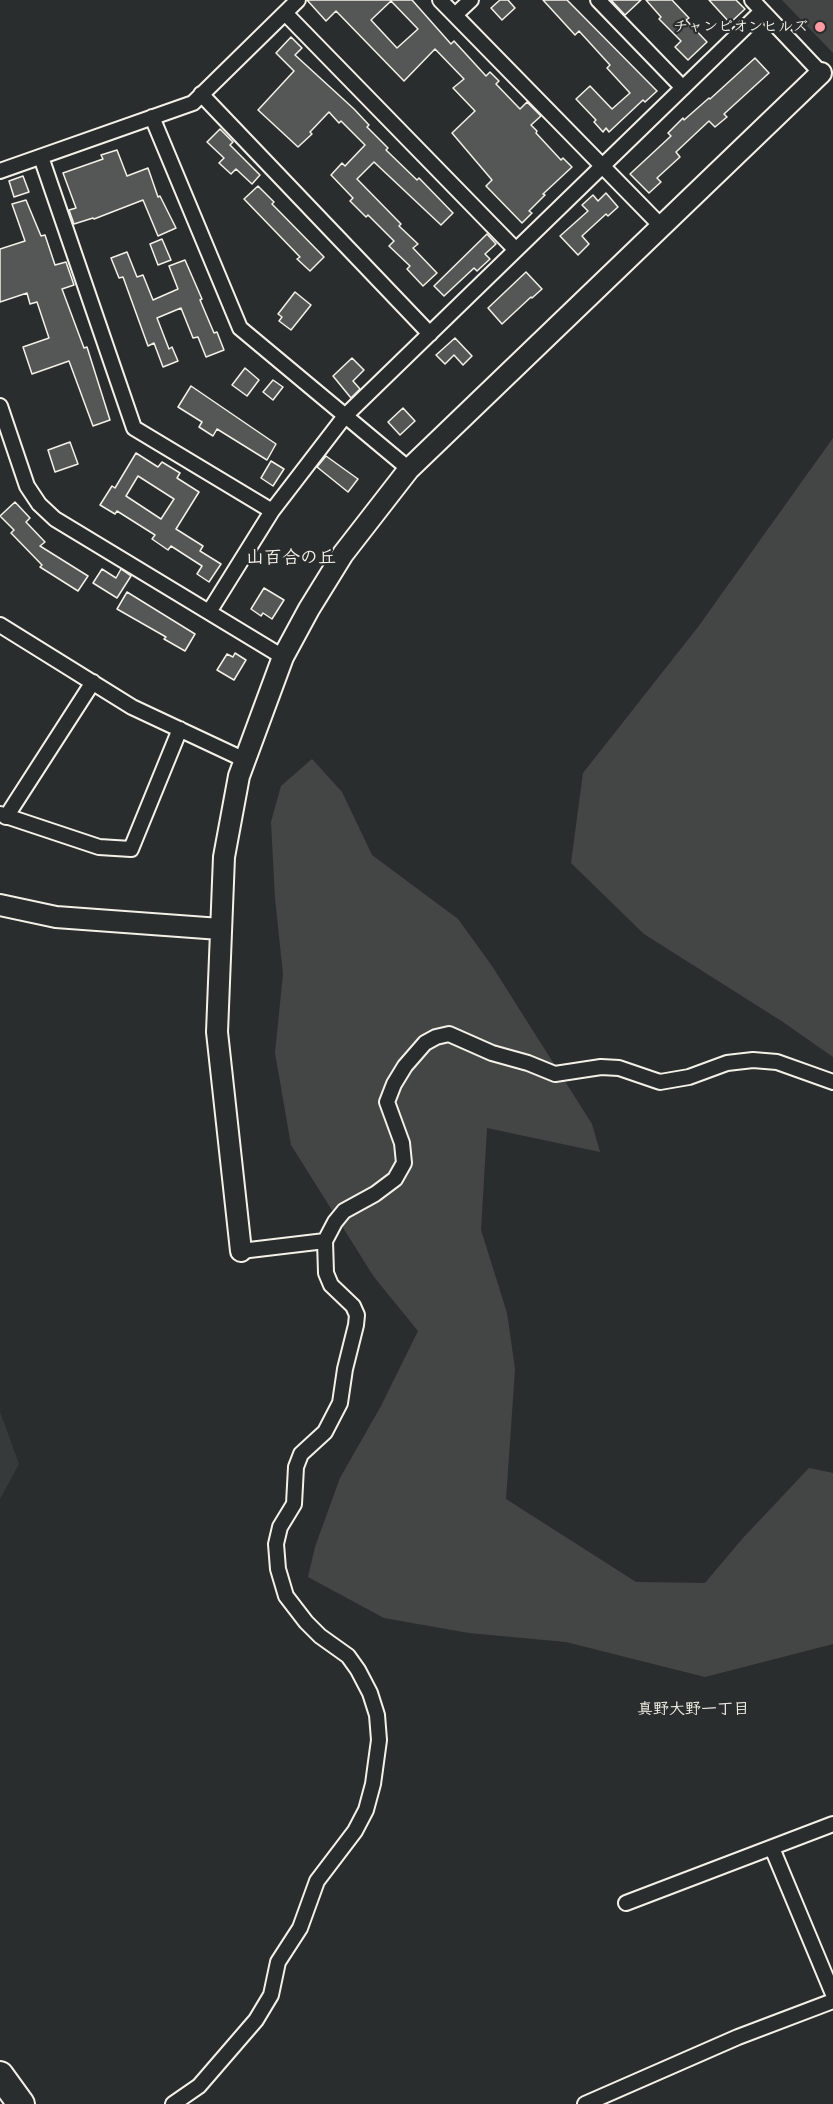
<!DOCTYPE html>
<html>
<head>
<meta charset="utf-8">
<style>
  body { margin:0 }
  canvas { display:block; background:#2a2d2e }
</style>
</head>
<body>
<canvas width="833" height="2104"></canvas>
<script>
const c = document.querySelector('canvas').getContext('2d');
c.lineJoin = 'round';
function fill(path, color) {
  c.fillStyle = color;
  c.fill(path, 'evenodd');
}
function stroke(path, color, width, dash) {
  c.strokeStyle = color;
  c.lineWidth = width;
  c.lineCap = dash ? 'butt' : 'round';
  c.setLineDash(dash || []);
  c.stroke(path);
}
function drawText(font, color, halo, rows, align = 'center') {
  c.font = font + ' "Playpen Sans","Klee One",sans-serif';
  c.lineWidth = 4.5;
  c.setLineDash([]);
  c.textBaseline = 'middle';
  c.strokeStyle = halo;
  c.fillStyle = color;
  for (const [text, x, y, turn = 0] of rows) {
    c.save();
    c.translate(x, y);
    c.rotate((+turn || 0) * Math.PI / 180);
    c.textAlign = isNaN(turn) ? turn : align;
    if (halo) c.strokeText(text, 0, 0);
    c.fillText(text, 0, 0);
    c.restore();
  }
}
const built = new Path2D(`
  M0,1412L19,1464L0,1499Z`);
const green = new Path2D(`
  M782,0H833V53Z
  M833,438V1057L783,1022L644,934L571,863L583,773L698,627Z
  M312,759L342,792L372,855L458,919L492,966L592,1124L600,1152L487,1128L481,1230L507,1313L515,1369L506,1499L636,1582L705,1583L743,1538L809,1468L833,1473V1644L705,1677L566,1642L469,1633L384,1618L308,1577L315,1547L340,1478L381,1406L418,1331L374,1277L291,1145L275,1053L283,974L275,898L271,822L281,786Z`);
const building = new Path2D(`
  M307,0H412L451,44L454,41L486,76L490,72L499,81L496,84L520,109L527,102L541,116L531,125L537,131L536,133L561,160L563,158L572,167L543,194L545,195L529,211L532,213L522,223L486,186L492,180L452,133L475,111L453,88L464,79L435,49L404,81L336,11L326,21ZM391,1L418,29L397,48L371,20Z
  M500,0H508L515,8L502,20L491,8Z
  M543,0H567L657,91L645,102L643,100L609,132L606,128L603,132L594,122L596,120L576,99L590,86L612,109L630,93L607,68L610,65L579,31L575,35Z
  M611,0H641L625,15Z
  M646,0H672L689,18L686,20L707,42L688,60L675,47L681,41L659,19L661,17Z
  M709,0H736L745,9L730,23Z
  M291,37L302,48L295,55L354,109L369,125L367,127L388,148L386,150L417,180L419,178L453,213L441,225L374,162L357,179L401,224L399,226L418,244L413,248L437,273L423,286L407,269L410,266L389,246L394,241L368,215L366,217L350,201L353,198L331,175L342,163L345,166L365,145L341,121L339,123L329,112L310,132L312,134L298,147L258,110L294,71L276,53Z
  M755,58L769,73L724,114L727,117L715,127L709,121L676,152L680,157L657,178L661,182L649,193L630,174L671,136L668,133L683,118L684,120L709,98L710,99Z
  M220,129L233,142L230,145L260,175L252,184L236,169L231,174L219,163L224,158L207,142Z
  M117,150L127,176L148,168L158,197L160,196L176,228L158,236L143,200L94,219L93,218L74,224L69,210L76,208L63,173L103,159L101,155Z
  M23,176L29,192L14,197L9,181Z
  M258,186L274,202L272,204L324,257L310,271L297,259L300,257L244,199Z
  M606,193L618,207L608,216L606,214L582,236L589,244L578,255L560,236L588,211L582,205L593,195L598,201Z
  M26,200L41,236L45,235L55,265L66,262L74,285L62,289L84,348L87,347L110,420L93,426L69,361L32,374L23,347L49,338L37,302L30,304L27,293L0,302V249L25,241L12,204Z
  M487,234L496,244L485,254L490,259L477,271L474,268L444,296L434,286Z
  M162,239L171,260L158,265L150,244Z
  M127,252L137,277L143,275L153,300L178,289L169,266L185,260L202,299L200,300L214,333L217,332L224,350L206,357L198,337L193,338L181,308L157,318L169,349L172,347L178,361L163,367L154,343L148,346L123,277L119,278L111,258Z
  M526,272L542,289L532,298L531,297L502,324L488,308Z
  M295,292L311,305L291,330L279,321L282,317L278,314Z
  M455,338L472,356L463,365L454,355L445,364L436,355Z
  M352,358L364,370L353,381L360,389L351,398L333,376Z
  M245,368L259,380L247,396L232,385Z
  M273,380L283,387L273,400L263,392Z
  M191,386L276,444L267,460L217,429L213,436L199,427L202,422L178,407Z
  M403,408L415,421L400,435L388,422Z
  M70,442L78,464L55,472L48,450Z
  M136,453L158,467L162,462L180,473L177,478L199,492L176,529L203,546L200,551L221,564L209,582L197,574L202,566L171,546L168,550L152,539L155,535L117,511L115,514L100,505L112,486L115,488ZM138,476L174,499L161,519L126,496Z
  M326,456L358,479L348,492L317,467Z
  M271,461L284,469L273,486L261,478Z
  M15,502L30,518L26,522L45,542L40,546L88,576L78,591L40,567L42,565L11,533L14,530L0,516Z
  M102,569L116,578L121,569L131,576L117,598L93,583Z
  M264,588L284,600L272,619L263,613L261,616L251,609Z
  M127,592L195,634L185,651L164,639L166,637L117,609Z
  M235,653L246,660L234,680L217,670L227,654L233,657Z`);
const street = new Path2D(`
  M440,0L662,227
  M598,0L683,88
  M752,0L821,73
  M285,13L516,250
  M455,15L471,0
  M201,94L430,334
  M152,117L240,328L409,469
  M41,157L134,428L272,511
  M0,171L193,103L298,0
  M0,406L27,486L39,504L55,519L283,657
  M209,612L272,511L345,416L762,11
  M0,625L132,707L245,760
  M0,814L99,847L131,849L180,729
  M6,817L93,682
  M241,1251L325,1241
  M772,1848L833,1994
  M626,1903L833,1824
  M173,2104L199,2086L256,2020L271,1995L278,1962L300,1928L317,1881L355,1831L366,1810L373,1784L379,1740L377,1715L370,1693L358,1670L348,1656L320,1636L306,1622L286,1596L278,1569L276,1544L280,1527L294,1504L296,1467L301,1454L325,1432L340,1403L345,1369L356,1325L357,1315L353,1306L331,1285L326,1273L325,1241L335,1222L344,1211L375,1194L395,1179L404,1163L402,1143L387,1102L394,1084L405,1066L425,1043L436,1037L449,1034L492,1053L528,1063L555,1074L601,1067L619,1068L660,1082L689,1077L727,1063L753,1060L777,1062L833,1082
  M585,2104L738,2037L833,2001`);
const secondary = new Path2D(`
  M0,905L56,917L220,929
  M241,1251L217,1032L224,857L239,776L283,657L309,609L343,554L409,469L821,73`);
const highway = new Path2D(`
  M0,2075L21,2104`);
const markers = [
  [820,27,6,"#ff9aa2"]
];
const poiNames = [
  ["チャンピオンヒルズ",808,27]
];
const neighbourhoodNames = [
  ["真野大野一丁目",693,1710]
];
const quarterNames = [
  ["山百合の丘",291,558]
];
fill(built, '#373a3a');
fill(green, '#444645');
fill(building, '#555756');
stroke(building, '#f4f1e8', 1.5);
stroke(street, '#f4f1e8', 18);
stroke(secondary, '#f4f1e8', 24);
stroke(highway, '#f4f1e8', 30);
stroke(street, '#2a2d2e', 14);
stroke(secondary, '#2a2d2e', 20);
stroke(highway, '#2a2d2e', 26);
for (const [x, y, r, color] of markers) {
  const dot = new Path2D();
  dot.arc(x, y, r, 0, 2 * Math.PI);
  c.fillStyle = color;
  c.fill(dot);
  stroke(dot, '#2a2d2e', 2);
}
drawText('bold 15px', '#f4f1e8', '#2a2d2e', poiNames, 'right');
drawText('bold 16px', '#f4f1e8', '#2a2d2e', neighbourhoodNames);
drawText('bold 18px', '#f4f1e8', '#2a2d2e', quarterNames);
</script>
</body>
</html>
